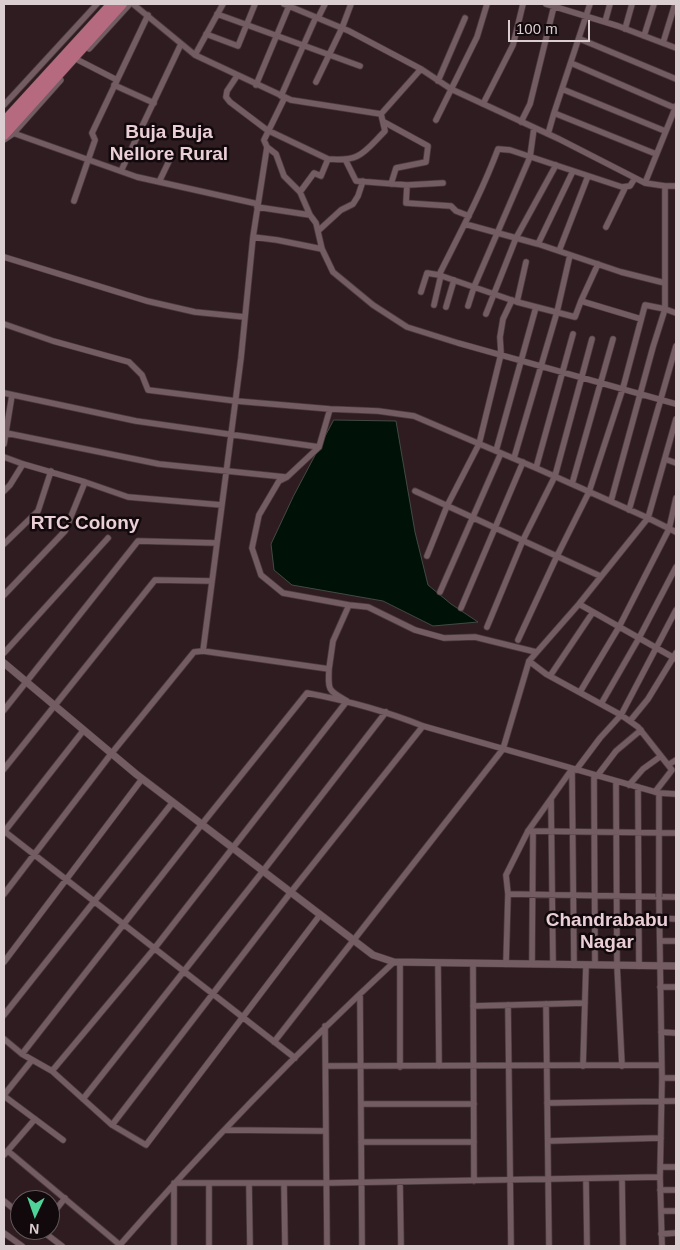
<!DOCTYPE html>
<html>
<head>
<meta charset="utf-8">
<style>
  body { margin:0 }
  #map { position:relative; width:680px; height:1250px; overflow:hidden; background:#2f1c21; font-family:Arial,sans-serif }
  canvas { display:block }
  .frame { position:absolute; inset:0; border:5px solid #dbced1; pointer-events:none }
  .north { position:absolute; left:10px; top:1190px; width:50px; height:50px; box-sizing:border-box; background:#11090b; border:1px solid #62585a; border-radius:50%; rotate:183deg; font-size:14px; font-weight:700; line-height:20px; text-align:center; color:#dbced1 }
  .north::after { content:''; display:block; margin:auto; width:18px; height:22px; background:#4fd399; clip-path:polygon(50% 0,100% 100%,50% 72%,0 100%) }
  .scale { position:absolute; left:508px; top:20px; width:82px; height:22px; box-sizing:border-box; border:2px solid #dbced1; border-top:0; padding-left:6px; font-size:15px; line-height:18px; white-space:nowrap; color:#dbced1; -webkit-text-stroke:4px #11090b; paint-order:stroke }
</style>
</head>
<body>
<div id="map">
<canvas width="680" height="1250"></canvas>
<div class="frame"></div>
<div class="north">N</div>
<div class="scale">100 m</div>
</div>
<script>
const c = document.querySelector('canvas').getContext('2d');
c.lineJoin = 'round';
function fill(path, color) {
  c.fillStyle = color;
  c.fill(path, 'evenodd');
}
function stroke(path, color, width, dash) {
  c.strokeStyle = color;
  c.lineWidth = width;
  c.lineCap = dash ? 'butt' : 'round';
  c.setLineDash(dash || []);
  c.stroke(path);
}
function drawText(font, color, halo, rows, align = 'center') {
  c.font = font + ' Arial,sans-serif';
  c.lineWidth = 5;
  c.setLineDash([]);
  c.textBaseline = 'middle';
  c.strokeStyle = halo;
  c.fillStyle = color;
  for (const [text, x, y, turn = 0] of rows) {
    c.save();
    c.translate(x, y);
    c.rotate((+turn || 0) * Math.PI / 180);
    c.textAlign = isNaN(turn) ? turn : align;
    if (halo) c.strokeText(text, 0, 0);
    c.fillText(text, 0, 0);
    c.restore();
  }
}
const water = new Path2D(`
  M334,420L396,421L415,532L428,585L451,604L478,622L433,626L383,601L292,585L274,570L271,544L293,497Z`);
const minor = new Path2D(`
  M133,4L195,55
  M223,4L195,55L291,100L381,114L421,69
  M284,4L349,31L421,69L451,89L559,139L645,183L665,186
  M546,4L618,26L676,48
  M590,4L554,113L656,154
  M217,14L360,66
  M318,18L325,4
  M605,22L610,4
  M625,29L632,4
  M206,34L238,46L255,4
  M644,36L654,4
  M580,39L676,79
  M663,43L675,4
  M78,60L117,80
  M571,63L675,108
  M237,76L227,91L226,97L230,102L267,130L328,159
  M438,81L465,18
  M316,82L342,28L351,4
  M114,85L154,103
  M256,85L289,6
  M562,89L665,131
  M281,96L316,17
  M483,104L513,45L523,4
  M4,105L97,4
  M436,120L477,37L487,4
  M384,122L428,146L426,162L396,168L391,184
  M521,122L530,104L554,6
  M13,133L137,177L258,204
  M548,134L554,113
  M267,147L264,140L285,97
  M346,161L356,181L407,185L443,183
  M121,171L181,44
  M159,182L170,159
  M645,183L676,106
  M407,185L406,203L451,206L456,211L469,216
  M676,186H665V309L676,313
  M300,192L310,215L316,223L322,249L333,272L373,305L407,327L458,343L676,404
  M74,201L95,140L92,133L148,15
  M257,207L310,215
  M465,224L538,244L621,272L665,283
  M606,227L625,188
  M318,231L341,210L353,204L358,196L363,181
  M253,237L277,240L322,249
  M538,244L573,171
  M559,251L588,176
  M4,257L147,301L195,312L245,317
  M439,275C460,233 482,192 498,149L510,150L622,187L630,186L635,178
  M421,292L427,273L439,275L517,302L575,317L581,301L641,319
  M581,301L598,264
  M517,302L526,262
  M434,305L441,275
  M468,306L474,287L530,157L534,128
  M446,307L454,280
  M486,314L516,238L556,165
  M4,324L53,341L129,362L142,375L148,390L236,401L330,409L378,411L414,416L536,468L648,518L676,532
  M4,393L136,421L319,447
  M6,433L159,464L285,477
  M4,444L12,395
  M496,451L536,307
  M4,457L23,464L85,482L128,497L222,505
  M514,458L557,312L570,255
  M665,459L676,463
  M536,468L573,334
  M572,484L613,339
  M4,491L10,485L23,464
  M415,491L600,576
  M629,510L676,346
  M4,544L38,511L51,471
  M427,556L447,506L479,444L501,354L500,337L503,319L512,300
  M440,592L501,453
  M4,595L65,531L85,482
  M579,604L639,638L676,567
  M349,605L368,607L415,630L444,638L475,637L536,652
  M461,608L523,462
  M487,627L523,540L555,476L592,339
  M518,640L557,556L589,492L623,388L645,305L665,309L653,347L611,501
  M203,651L241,358L253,237L267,147L276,154L284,176L300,192L314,173L321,176L328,159C361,162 364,152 385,131L381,114
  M4,653L108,538
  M329,669L333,641L349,605L283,593L261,575L252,548L259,515L279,481L287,477L319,447L330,409
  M550,676L593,612
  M580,692L619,627L669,529L676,498
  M601,704L639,638L676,659
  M4,710L138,541L217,543
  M630,721L648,699L676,653
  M668,765L676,760
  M4,769L155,580L212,581
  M572,769L574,965
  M576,770L600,738L621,715L676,610
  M594,775L595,965
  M597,776L616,751L641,730
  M616,781L617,965L622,1066
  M629,785L643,769L661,756
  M638,787L639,966
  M655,792L672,770L638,727L621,715L546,674L529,661L579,604L648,518L676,419
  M659,793L676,794
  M551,799L553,964
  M4,831L295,1058
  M528,831L676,833
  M4,832L83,731
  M4,894L111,754L194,652L203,651L329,669C328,691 328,690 347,701L154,949L52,1071
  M508,894L676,897
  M659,897L662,1078L660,1177L662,1246
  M659,918L676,919
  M660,941H676
  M4,962L142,779
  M400,962V1067
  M438,963L439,1066
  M473,963L474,1181
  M506,964L508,894L506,875L528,831L572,769
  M532,964L533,831
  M660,987H676
  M360,994L362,1246
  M546,1004L549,1246
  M508,1005L511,1246
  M473,1006L585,1003
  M4,1015L173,802
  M325,1026L327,1246
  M661,1032L676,1033
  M4,1039L22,1054L202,824L307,693C349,701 383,710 423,726L659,793V892
  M274,1042L503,749L529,661
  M22,1054L52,1071L112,1125L146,1145L320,915
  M326,1066L661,1065
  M583,1066L586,965
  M662,1078H676
  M4,1095L32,1060
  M4,1096L63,1140
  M83,1099L263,871L386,712
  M547,1103L676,1101
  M361,1104H474
  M112,1125L291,892L423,726
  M225,1130L326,1131
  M548,1141L661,1138
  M361,1142H474
  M8,1151L120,1245
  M4,1155L35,1119
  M661,1167H676
  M622,1178L623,1246
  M586,1179L587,1246
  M400,1182L401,1246
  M249,1183L250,1246
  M284,1183L285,1246
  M660,1190H676
  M4,1201L20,1214
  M661,1211H676
  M50,1217L65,1198
  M41,1230L62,1246
  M4,1233L22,1246
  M661,1234L676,1233
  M119,1246C205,1147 297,1052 394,962
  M174,1246V1183H326L660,1177
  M209,1246V1183`);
const tertiary = new Path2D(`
  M89,48L129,4
  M4,139L13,133L60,80
  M4,663L136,774L373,955L394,962L676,966`);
const trunk = new Path2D(`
  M4,122L112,4
  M4,135L122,4`);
const minorBridge = new Path2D(`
  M659,892V897`);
const quarterNames = [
  ["Buja Buja",169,133],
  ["Nellore Rural",169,155],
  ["RTC Colony",85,524],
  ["Chandrababu",607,921],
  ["Nagar",607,943]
];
fill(water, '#001208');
stroke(water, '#424a44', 1);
stroke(minor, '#493a3e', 7);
stroke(tertiary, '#493a3e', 8);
stroke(trunk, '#493a3e', 11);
stroke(minor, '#735c62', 5.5);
stroke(tertiary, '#735c62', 7);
stroke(trunk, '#b66a80', 10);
stroke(minorBridge, '#493a3e', 7, []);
stroke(minorBridge, '#735c62', 5.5);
drawText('bold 19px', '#eacfd6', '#11090b', quarterNames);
</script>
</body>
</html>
